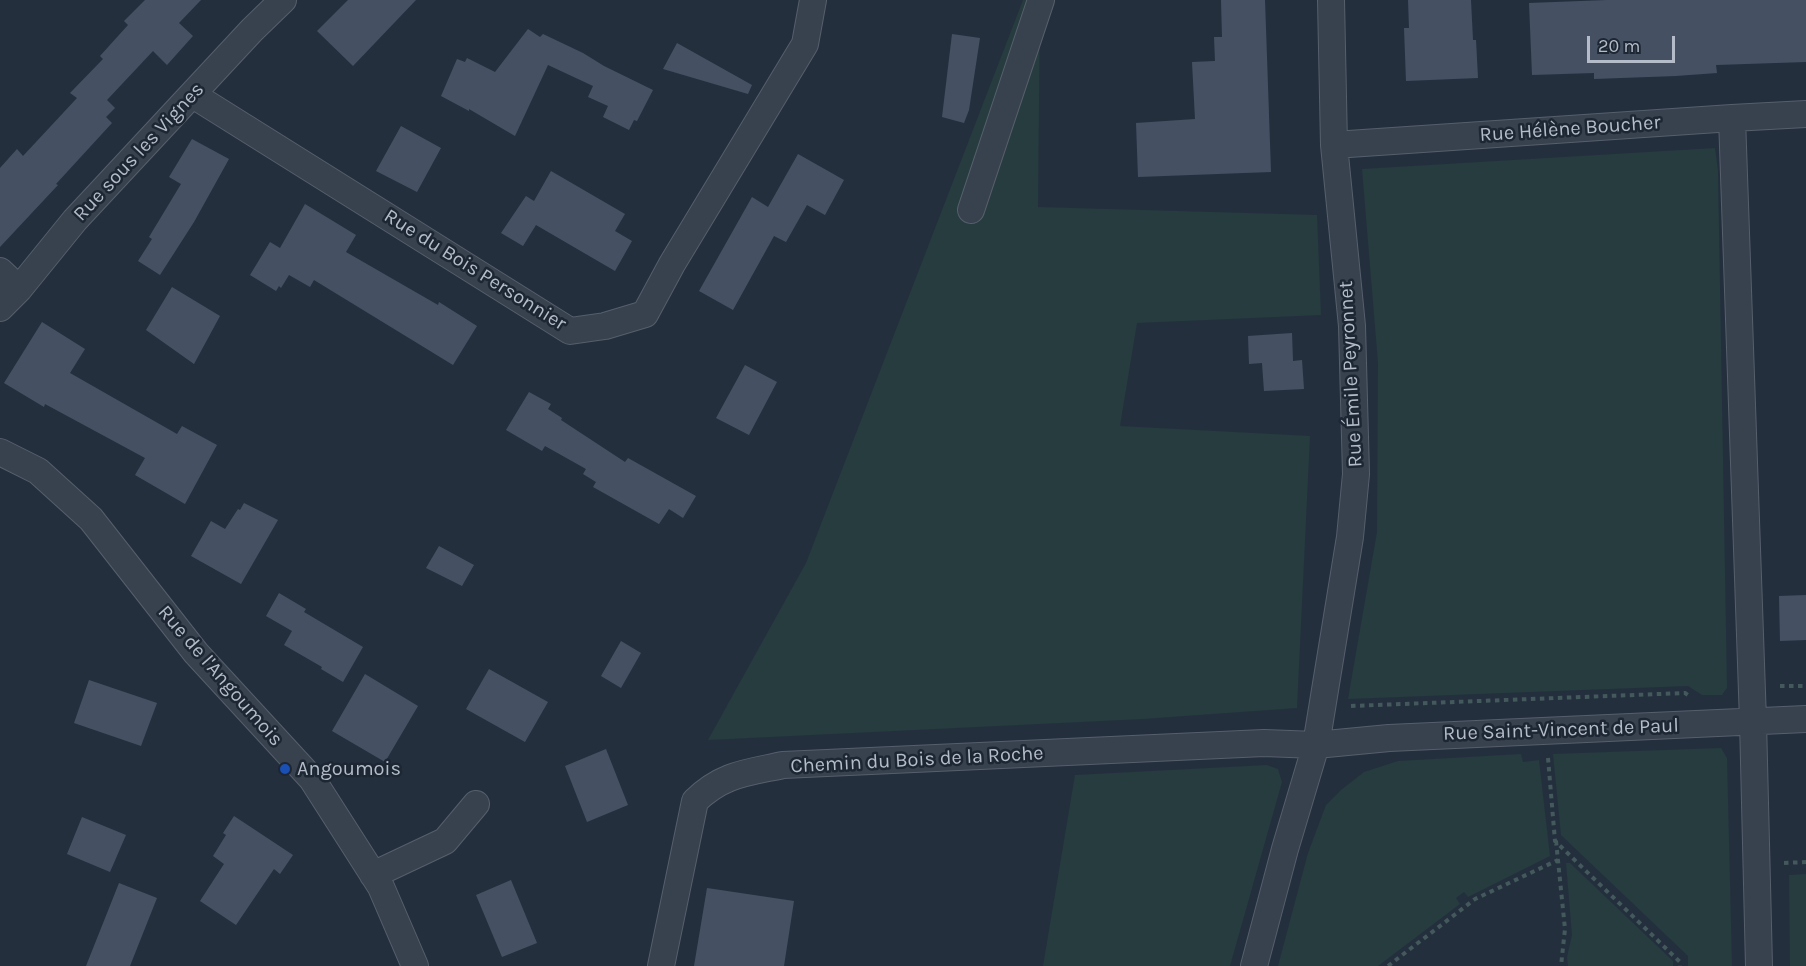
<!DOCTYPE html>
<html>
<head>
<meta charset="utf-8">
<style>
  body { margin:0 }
  #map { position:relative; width:1806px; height:966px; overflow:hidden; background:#242f3e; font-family:Karla,sans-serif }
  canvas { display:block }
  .scale { position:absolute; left:1587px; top:36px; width:88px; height:27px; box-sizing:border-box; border:3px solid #b4bcc9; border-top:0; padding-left:8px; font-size:18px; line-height:21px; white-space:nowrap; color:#b4bcc9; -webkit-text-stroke:4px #1d2633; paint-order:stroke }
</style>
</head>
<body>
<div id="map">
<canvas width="1806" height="966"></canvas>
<div class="scale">20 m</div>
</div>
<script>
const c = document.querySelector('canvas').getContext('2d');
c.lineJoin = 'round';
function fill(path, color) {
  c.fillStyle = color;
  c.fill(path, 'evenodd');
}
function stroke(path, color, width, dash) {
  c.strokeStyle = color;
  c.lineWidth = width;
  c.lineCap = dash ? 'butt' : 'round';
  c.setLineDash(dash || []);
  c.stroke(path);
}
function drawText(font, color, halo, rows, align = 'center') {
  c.font = font + ' Karla,sans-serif';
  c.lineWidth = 5;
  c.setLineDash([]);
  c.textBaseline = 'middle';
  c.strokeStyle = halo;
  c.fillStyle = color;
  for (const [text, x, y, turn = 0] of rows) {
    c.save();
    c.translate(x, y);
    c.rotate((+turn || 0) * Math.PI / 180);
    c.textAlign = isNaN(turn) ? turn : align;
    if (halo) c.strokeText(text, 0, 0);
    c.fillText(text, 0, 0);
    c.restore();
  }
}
const green = new Path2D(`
  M1023,0H1040L1038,207L1317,215L1321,315L1137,323L1120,426L1310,436L1297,708L1143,719L708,740L806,563Z
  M1715,148L1718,171L1727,688L1722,695H1702L1688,686L1348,699L1377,532L1378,363L1362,169Z
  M1721,748L1727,758L1732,966H1688V956L1561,835L1553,754Z
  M1521,754L1523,762L1539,760L1550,856L1468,897L1464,892L1456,898L1460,904L1378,966H1278L1308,853L1326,805L1341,790L1364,772L1398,761Z
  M1267,765L1278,769L1282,782L1230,966H1043L1075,775Z
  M1566,863H1570L1673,961V966H1568L1567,957L1572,935Z
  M1806,874V966H1790L1789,875Z`);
const building = new Path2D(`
  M145,0H201L179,23L193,36L167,65L153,51L107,100L115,108L106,117L112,123L56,184L58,185L0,247V168L17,149L23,156L77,98L70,93L103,59L100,56L128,25L124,21Z
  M348,0H416L353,66L317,31Z
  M1221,0H1265L1271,172L1138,177L1136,123L1195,119L1192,62L1215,61L1214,37H1222Z
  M1408,0H1471L1473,40H1476L1478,78L1406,81L1404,28H1409Z
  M1607,0H1806V62L1716,65L1717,73L1676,76L1594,79V73L1532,75L1529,3Z
  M528,29L540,37L543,34L583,53L604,66L653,90L637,121L634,120L629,130L603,117L608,106L588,97L593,86L548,65L515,136L469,109V111L441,96L457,59L465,62L467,58L495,72Z
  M952,34L980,38L969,110L964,123L942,117Z
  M677,43L752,85L748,94L663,69Z
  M401,126L441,148L417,192L376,171Z
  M192,139L229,159L194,222L160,275L138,261L152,239L149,237L181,184L169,177Z
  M798,154L844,180L825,215L807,205L786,242L774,236L733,310L699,291L752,197L768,207Z
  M551,171L625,214L615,231L632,241L615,271L536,225L523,246L501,233L526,196L534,201Z
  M305,204L356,235L346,252L438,305L439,302L477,326L453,365L314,280L310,287L289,275L281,288L279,286L276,291L250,275L270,242L280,248Z
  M172,287L220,316L194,364L146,330Z
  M42,322L85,349L70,373L177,434L182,426L217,445L185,504L135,475L145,458L45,404L44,407L4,383Z
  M1292,333L1293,361L1302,360L1304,389L1264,391L1262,363L1249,364L1248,336Z
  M745,365L777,382L749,435L716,418Z
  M529,392L551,404L548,409L562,418L561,420L625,462L628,458L696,496L683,518L669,509L659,524L593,487L596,482L583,474L586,469L545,446L542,451L506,430Z
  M244,503L278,520L241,584L191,556L211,521L225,529L238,509L240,510Z
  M439,546L474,565L462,586L426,568Z
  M279,593L306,609L304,612L363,647L343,682L321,669L322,667L284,645L292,631L266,616Z
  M1806,595V640L1780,641L1779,596Z
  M621,641L641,653L621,688L601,676Z
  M489,669L548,702L525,742L466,709Z
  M365,674L418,706L385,762L332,731Z
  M89,680L157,703L141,746L74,723Z
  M606,749L628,805L587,822L565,766Z
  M234,816L293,855L280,874L274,869L236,925L200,901L224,864L213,856L226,835L223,833Z
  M82,817L126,835L110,872L67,854Z
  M511,880L537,943L502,957L476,895Z
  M119,883L157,898L130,966H86Z
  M707,888L794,901L784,966H694Z`);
const path = new Path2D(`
  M1780,686H1806
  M1351,706L1685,693L1688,695
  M1548,758L1555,841L1680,962V966
  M1556,841L1565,929L1561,966
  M1784,863L1806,862
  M1388,966L1475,899L1558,860`);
const street = new Path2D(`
  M193,95L570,331L605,326L645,314L672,264L805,44L813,0
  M1732,118L1753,721L1759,966
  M1334,145L1732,118L1806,114
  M971,210L1041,0
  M0,271L19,289
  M0,308L19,289L75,220L252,30L283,0
  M0,452L38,471L91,519L196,653L312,779L381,887L415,966
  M373,875L445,841L476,804
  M661,966L695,801C723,774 746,773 783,765L1264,743L1316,745L1389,738L1806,719
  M1254,966L1285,849L1316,745L1350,537L1356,474L1352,326L1334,145L1331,0`);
const markers = [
  [285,769,6,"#1a4fb4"]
];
const streetNames = [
  ["Rue Hélène Boucher",1570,129,-4],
  ["Rue sous les Vignes",139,152,-47],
  ["Rue du Bois Personnier",475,270,32],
  ["Rue Émile Peyronnet",1351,374,-93],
  ["Rue de l'Angoumois",220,676,49],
  ["Rue Saint-Vincent de Paul",1561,730,-2],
  ["Chemin du Bois de la Roche",917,760,-3]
];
const poiNames = [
  ["Angoumois",297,769]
];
fill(green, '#263c3f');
fill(building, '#455162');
stroke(street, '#565f6c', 28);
stroke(path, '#44595c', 4, [4.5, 4.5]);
stroke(street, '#38414e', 26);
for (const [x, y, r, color] of markers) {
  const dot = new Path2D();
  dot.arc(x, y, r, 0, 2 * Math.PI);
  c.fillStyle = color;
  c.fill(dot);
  stroke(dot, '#1d2633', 2);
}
drawText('20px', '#b4bcc9', '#1d2633', streetNames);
drawText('20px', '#b4bcc9', '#1d2633', poiNames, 'left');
</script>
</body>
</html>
